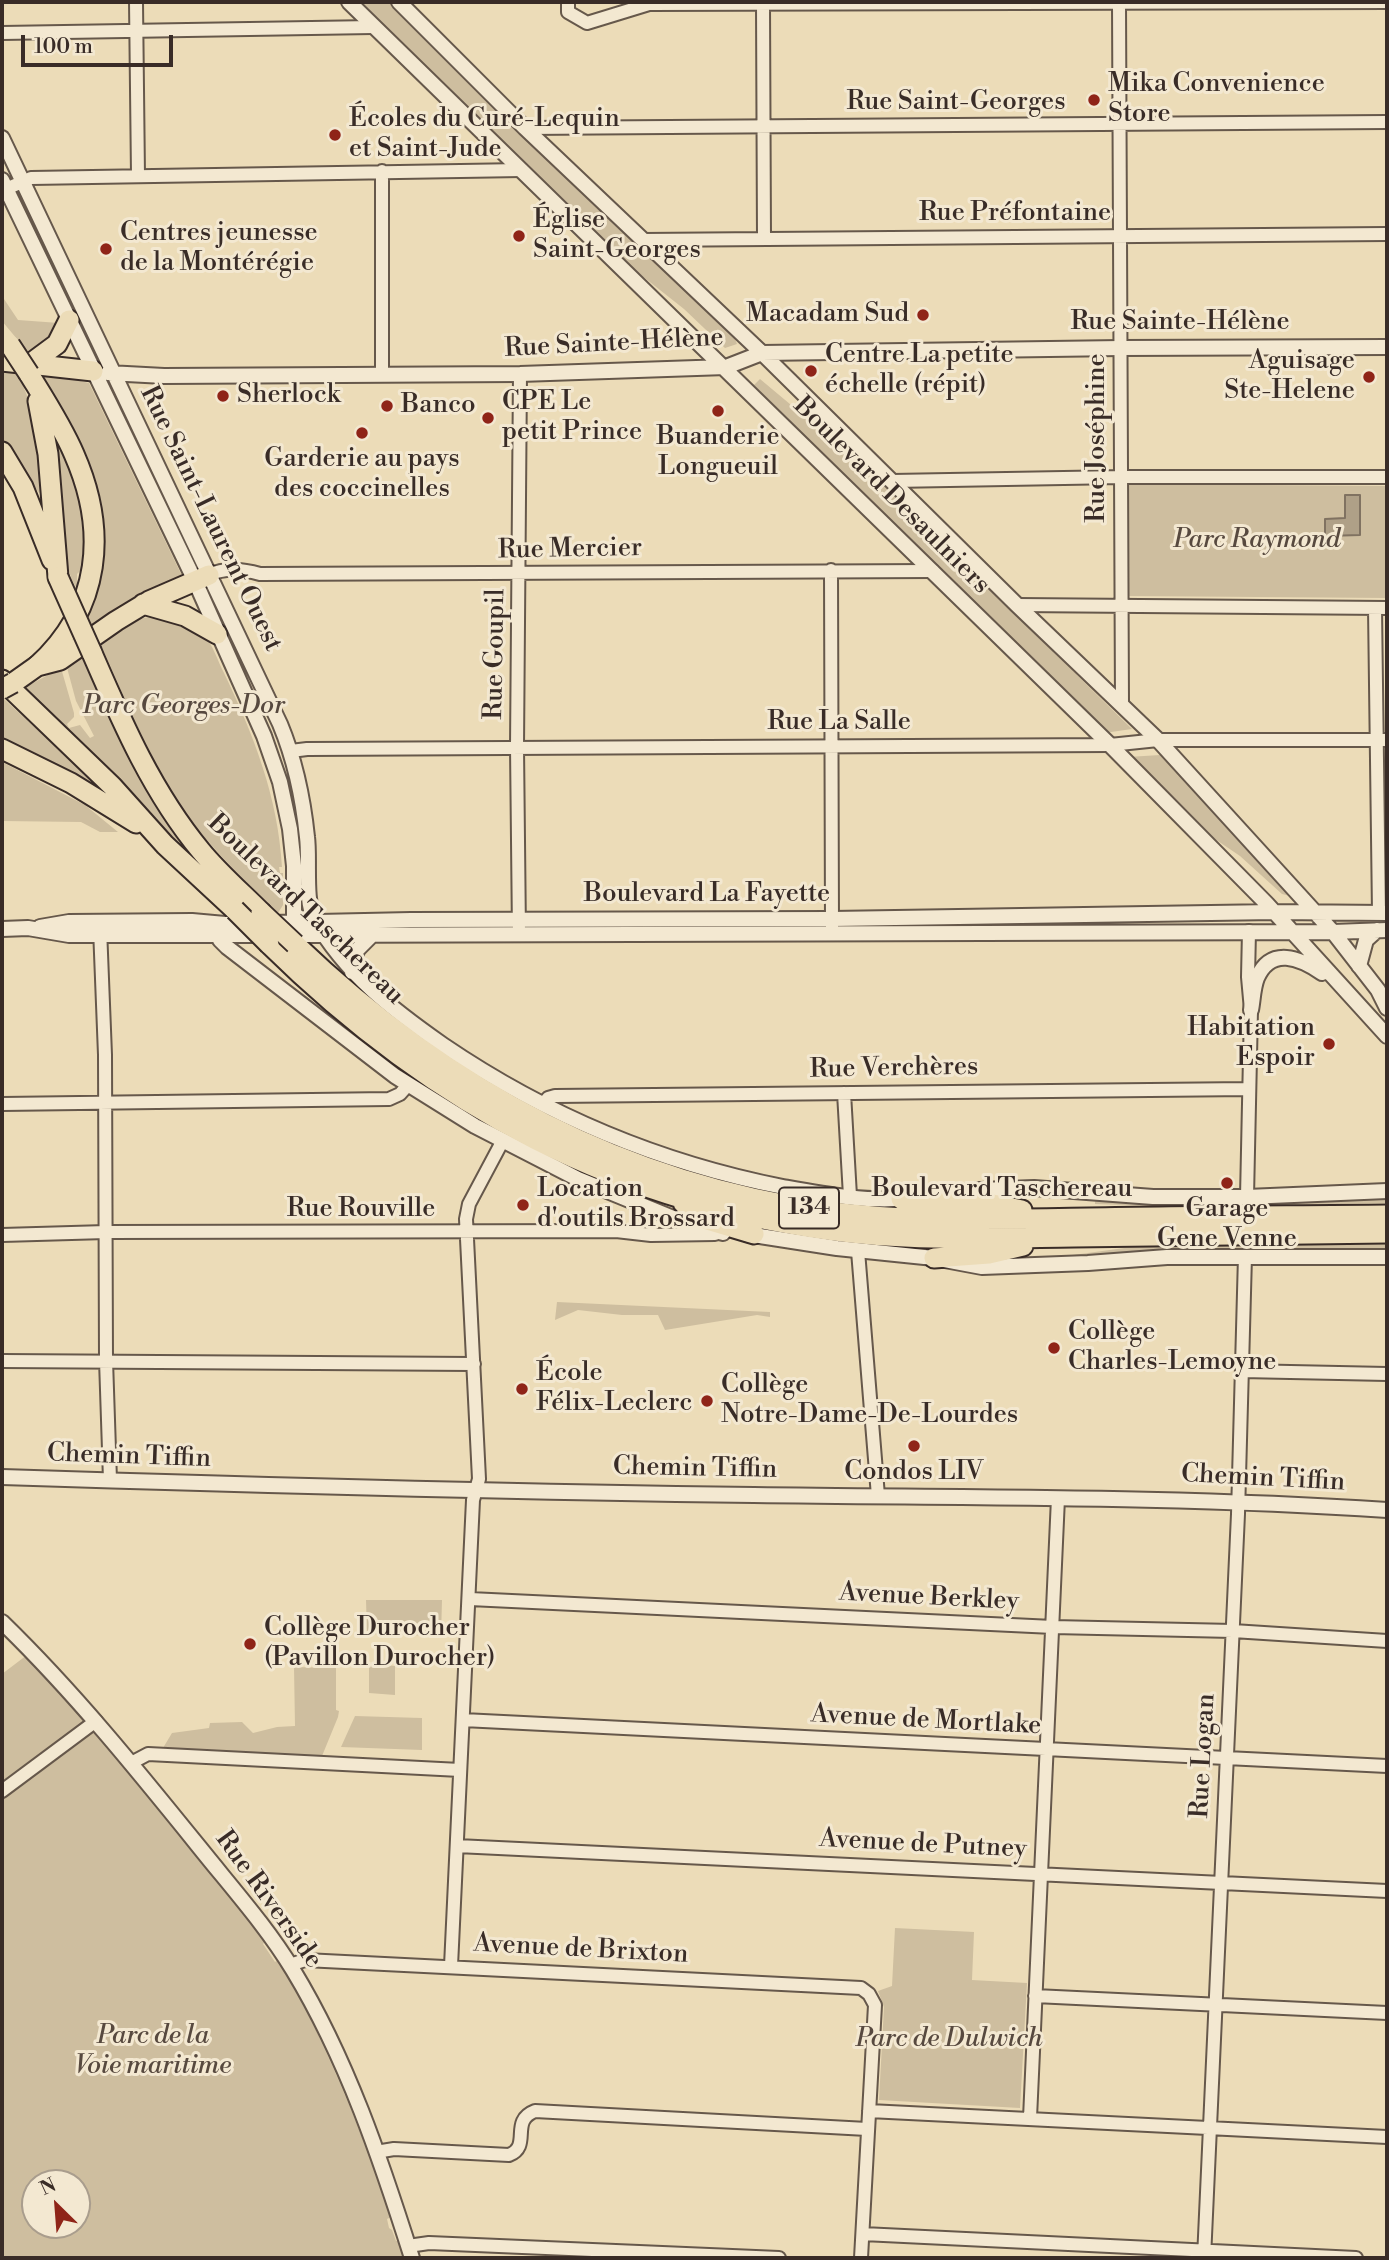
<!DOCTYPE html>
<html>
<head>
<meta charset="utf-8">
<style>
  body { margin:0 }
  #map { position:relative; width:1389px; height:2260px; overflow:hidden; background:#ecdcb8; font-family:"Libre Bodoni",serif }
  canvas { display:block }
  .frame { position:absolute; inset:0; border:4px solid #392c27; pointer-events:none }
  .north { position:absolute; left:21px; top:2169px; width:70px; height:70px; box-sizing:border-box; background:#f3e8d1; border:2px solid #a99d8d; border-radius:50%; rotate:335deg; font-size:19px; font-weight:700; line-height:28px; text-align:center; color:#392c27 }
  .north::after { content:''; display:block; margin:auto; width:24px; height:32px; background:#8f2418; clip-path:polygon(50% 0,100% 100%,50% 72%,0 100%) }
  .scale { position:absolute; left:21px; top:35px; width:152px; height:32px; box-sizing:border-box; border:4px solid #392c27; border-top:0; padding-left:9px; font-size:21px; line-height:24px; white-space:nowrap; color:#392c27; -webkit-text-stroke:5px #f3e8d1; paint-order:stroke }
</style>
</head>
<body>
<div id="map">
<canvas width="1389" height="2260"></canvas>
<div class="frame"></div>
<div class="north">N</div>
<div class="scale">100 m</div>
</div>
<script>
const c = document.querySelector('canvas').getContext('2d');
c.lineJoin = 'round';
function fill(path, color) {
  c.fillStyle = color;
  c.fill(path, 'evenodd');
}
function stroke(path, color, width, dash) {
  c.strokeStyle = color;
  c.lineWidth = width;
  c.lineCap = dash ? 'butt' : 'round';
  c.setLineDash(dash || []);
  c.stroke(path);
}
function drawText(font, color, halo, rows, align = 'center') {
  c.font = font + ' "Libre Bodoni",serif';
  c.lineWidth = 6;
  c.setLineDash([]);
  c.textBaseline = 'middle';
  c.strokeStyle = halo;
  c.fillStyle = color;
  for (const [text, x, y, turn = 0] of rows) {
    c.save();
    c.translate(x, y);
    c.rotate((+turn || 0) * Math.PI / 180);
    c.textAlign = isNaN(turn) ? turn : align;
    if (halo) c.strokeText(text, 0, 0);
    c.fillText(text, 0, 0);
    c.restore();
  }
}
const green = new Path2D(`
  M356,2H392L733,335L737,344L725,348L684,309L622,260Z
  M2,296L18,320L59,323C54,338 43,349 27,351L2,321Z
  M2,367H6L8,372L17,373C38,414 39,447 42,492L39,493L2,438Z
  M39,371L89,383L183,578L93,628L88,616L99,577L58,406Z
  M760,379L858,461L1132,729L1104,733L754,385Z
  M58,439L78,487L87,540L82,569L77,574V588C60,568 57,471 54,440Z
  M1126,484L1387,486V598L1128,596Z
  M149,617C169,618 188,622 204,636C213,644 218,662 224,673C254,736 278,797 282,867H279L280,873H283V905L278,913C241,877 202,840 174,796C144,747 123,693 99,641L134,620Z
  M82,655L145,788L172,828L209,873L20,690L61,668L74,713V717L67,724L69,728L80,725L90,738L94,736L76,701L66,664Z
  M4,699L103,790L102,792L2,741V700Z
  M1160,755L1294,897L1282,894L1240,856L1212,837L1128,757Z
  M2,762L85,805L118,832H100L81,822L2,821Z
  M1387,1197V1203L1180,1207L1095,1204V1201L1155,1204Z
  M1387,1244V1251H1155L1106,1256L1051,1258L1139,1246Z
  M557,1302L770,1312V1317L757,1315L665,1330L658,1315H622L578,1310L555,1320Z
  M366,1600H442L441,1636L367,1634Z
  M27,1655C111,1747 189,1844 265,1942L263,1944L275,1962L278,1960C296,1986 308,2013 321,2041C348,2099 371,2157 391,2217L387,2219L389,2228L392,2230L396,2241H399L405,2258H2V1674ZM35,2183H77V2225H35Z
  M369,1663L395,1666V1695L369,1693Z
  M294,1667L336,1668V1710L339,1711L338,1717L322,1756L163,1748L172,1733L209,1728L210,1723L242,1722L253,1733L277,1727L295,1726Z
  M355,1716L422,1718V1750L341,1747Z
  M895,1928L974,1932L972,1980L1027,1983L1020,2108L879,2100L884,2007L878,1991L892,1986Z`);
const water = new Path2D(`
  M1345,495H1360V535L1325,536V519L1345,518Z`);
const minor = new Path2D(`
  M136,2L138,176
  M568,2V12L587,23L649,4L1387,2
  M1119,3L1122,704
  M763,4L764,239
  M2,33L373,27
  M525,128L1387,122
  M382,171V374
  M6,189L31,178L522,170
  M643,240L1387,234
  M892,481L1121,477H1387
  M831,570L832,927
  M209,575C225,567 243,569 260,574L933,571
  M1017,605L1387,608
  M1375,608L1379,913
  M291,751L307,749L1110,745L1158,740H1387
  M100,928L105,1055L106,1360L110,1480
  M519,934L517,747L520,374
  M844,1093L850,1196
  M2,1104L389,1099L400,1094L408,1085
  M543,1104L548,1098L555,1096L1249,1089
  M1247,1197L1251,1010L1248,977L1249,931
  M2,1235L106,1232L616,1231L651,1235L715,1234
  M858,1251L878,1496
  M2,1361L474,1364
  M1242,1371L1387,1374
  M470,1599L1053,1627L1233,1631L1387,1641
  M463,1720L1387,1766
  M131,1763L148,1754L460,1770
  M2,1791L96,1721
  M457,1846L1387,1891
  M290,1965L305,1960L861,1988L869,1994L875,2005L861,2258
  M451,1966L473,1500L479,1479L466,1219L469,1204L502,1142
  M1035,1996L1387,2013
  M869,2111L1387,2137
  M1030,2118L1058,1498
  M376,2152L394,2149L509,2155C532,2146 509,2121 535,2111L867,2129
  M863,2234L1356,2258
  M408,2246L429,2243L779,2258
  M1204,2258L1238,1514L1245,1256`);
const tertiary = new Path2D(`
  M349,2L1110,745L1267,904L1387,1036
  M399,2L525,128L762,353L1017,605L1158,740L1333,932L1378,990L1387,1008
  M2,138L280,724C295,760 303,798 307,837C310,859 304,902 315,920C346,974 393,1010 443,1045C546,1115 661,1163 783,1187C822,1194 870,1203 909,1198
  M2,180L195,581L264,736L280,782L290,829L294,866V923L299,929
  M108,373L164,376L520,374L726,367L762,353L1121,348L1387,347
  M40,927L69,922L192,921L225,924L411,920L832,919L1274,912L1387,913
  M219,928L220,940L227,947L395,1076L475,1126L578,1179L695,1227L723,1233
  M2,929L28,928L69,935H262
  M283,935L1333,932L1387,930
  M1359,966L1366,940L1377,930
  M352,972L357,950L372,935
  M1251,1010C1253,1000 1253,988 1257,978C1271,946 1300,958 1322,973
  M943,1194L980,1190L1034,1188L1153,1197H1247L1387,1191
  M747,1234L837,1248L934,1258L982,1267L1088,1263L1167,1257H1387
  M2,1477C252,1485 503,1492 754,1495C965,1498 1176,1496 1387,1510
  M2,1622C74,1692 137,1770 200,1848C232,1888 267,1927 293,1970C347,2059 381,2160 412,2258`);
const primary = new Path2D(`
  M2,361L93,371
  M30,364L57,344L69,320
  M143,604L185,616L217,634
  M13,683L37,666L60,660L116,621L149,601L209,575`);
const trunk = new Path2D(`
  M29,374C45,400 62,426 74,454C108,531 101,608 37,666
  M38,401L48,454L58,577
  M2,452L23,487L52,560
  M92,653C122,722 152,792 201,851C219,873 241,892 261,912
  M2,680L112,786L165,845L235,910
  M2,749L71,783L136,823
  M269,944C433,1106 621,1207 851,1233C925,1241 1000,1238 1074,1237C1178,1236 1283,1234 1387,1233
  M295,944C444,1087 619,1182 825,1211C912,1223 1000,1219 1088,1218C1188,1216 1288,1216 1387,1215
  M901,1199L988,1203L1022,1210
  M683,1203L707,1220L754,1234
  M934,1258L989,1254L1023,1246`);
const primaryBridge = new Path2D(`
  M2,689L13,683`);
const trunkBridge = new Path2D(`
  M10,345L29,374
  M58,577L92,653
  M235,910L269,944
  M261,912L295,944`);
const markers = [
  [1094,100,7,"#8f2418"],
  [335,135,7,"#8f2418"],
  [519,236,7,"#8f2418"],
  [106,249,7,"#8f2418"],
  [923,315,7,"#8f2418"],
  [811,371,7,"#8f2418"],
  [1369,377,7,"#8f2418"],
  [223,396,7,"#8f2418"],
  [387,406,7,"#8f2418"],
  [718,411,7,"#8f2418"],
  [488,418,7,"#8f2418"],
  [362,433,7,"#8f2418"],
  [1329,1044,7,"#8f2418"],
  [1227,1183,7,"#8f2418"],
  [523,1205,7,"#8f2418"],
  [1054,1348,7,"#8f2418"],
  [522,1389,7,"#8f2418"],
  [707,1401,7,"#8f2418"],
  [914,1446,7,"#8f2418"],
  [250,1644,7,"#8f2418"]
];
const shields = [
  [809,1208,60]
];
const shieldNames = [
  ["134",809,1208]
];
const poiNames = [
  ["Mika Convenience",1108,85],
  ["Store",1108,115],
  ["Écoles du Curé-Lequin",349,120],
  ["et Saint-Jude",349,150],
  ["Église",533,221],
  ["Saint-Georges",533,251],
  ["Centres jeunesse",120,234],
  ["de la Montérégie",120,264],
  ["Macadam Sud",909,315,"right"],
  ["Centre La petite",825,356],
  ["échelle (répit)",825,386],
  ["Aguisage",1355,362,"right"],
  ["Ste-Helene",1355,392,"right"],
  ["Sherlock",237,396],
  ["CPE Le",502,403],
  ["petit Prince",502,433],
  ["Banco",401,406],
  ["Buanderie",718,438,"center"],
  ["Longueuil",718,468,"center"],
  ["Garderie au pays",362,460,"center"],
  ["des coccinelles",362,490,"center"],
  ["Habitation",1315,1029,"right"],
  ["Espoir",1315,1059,"right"],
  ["Location",537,1190],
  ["d'outils Brossard",537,1220],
  ["Garage",1227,1210,"center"],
  ["Gene Venne",1227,1240,"center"],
  ["Collège",1068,1333],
  ["Charles-Lemoyne",1068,1363],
  ["École",536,1374],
  ["Félix-Leclerc",536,1404],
  ["Collège",721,1386],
  ["Notre-Dame-De-Lourdes",721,1416],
  ["Condos LIV",914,1473,"center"],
  ["Collège Durocher",264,1629],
  ["(Pavillon Durocher)",264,1659]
];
const streetNames = [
  ["Rue Saint-Georges",956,103],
  ["Rue Préfontaine",1015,214],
  ["Rue Sainte-Hélène",1180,323],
  ["Rue Sainte-Hélène",614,344,-3],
  ["Rue Joséphine",1098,438,-90],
  ["Boulevard Desaulniers",891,496,45],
  ["Rue Saint-Laurent Ouest",210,519,64],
  ["Rue Mercier",570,550,-1],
  ["Rue Goupil",496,654,-89],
  ["Rue La Salle",839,723],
  ["Boulevard La Fayette",707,895],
  ["Boulevard Taschereau",305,910,44],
  ["Rue Verchères",894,1069,-1],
  ["Boulevard Taschereau",1002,1190],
  ["Rue Rouville",361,1210],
  ["Chemin Tiffin",129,1457,2],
  ["Chemin Tiffin",695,1469,1],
  ["Chemin Tiffin",1263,1479,3],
  ["Avenue Berkley",929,1598,3],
  ["Avenue de Mortlake",926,1721,3],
  ["Rue Logan",1204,1756,-87],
  ["Avenue de Putney",923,1845,3],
  ["Rue Riverside",268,1900,54],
  ["Avenue de Brixton",581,1950,3]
];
const parkNames = [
  ["Parc Raymond",1257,541],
  ["Parc Georges-Dor",184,707],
  ["Parc de la",153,2037],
  ["Voie maritime",153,2067],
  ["Parc de Dulwich",949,2040]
];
fill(green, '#cebe9f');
fill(water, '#afa087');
stroke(water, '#807261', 2);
stroke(minor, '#66584b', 16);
stroke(tertiary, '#66584b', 18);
stroke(primary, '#392c27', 23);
stroke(trunk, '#392c27', 23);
stroke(minor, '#f3e8d1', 12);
stroke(tertiary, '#f3e8d1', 14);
stroke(primary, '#ecdcb8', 19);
stroke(trunk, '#ecdcb8', 19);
stroke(primaryBridge, '#392c27', 23, []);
stroke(trunkBridge, '#392c27', 23, []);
stroke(primaryBridge, '#ecdcb8', 19);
stroke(trunkBridge, '#ecdcb8', 19);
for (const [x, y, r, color] of markers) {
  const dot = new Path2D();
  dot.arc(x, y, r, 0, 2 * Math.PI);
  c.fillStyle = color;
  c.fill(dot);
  stroke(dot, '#f3e8d1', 2.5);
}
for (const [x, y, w] of shields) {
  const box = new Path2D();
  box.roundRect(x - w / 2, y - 20.5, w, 41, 5);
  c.fillStyle = '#f3e8d1';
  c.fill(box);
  stroke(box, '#392c27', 2);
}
drawText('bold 24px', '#392c27', null, shieldNames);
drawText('26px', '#392c27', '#f3e8d1', poiNames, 'left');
drawText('26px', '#392c27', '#f3e8d1', streetNames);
drawText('italic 26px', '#57493f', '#f3e8d1', parkNames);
</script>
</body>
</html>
